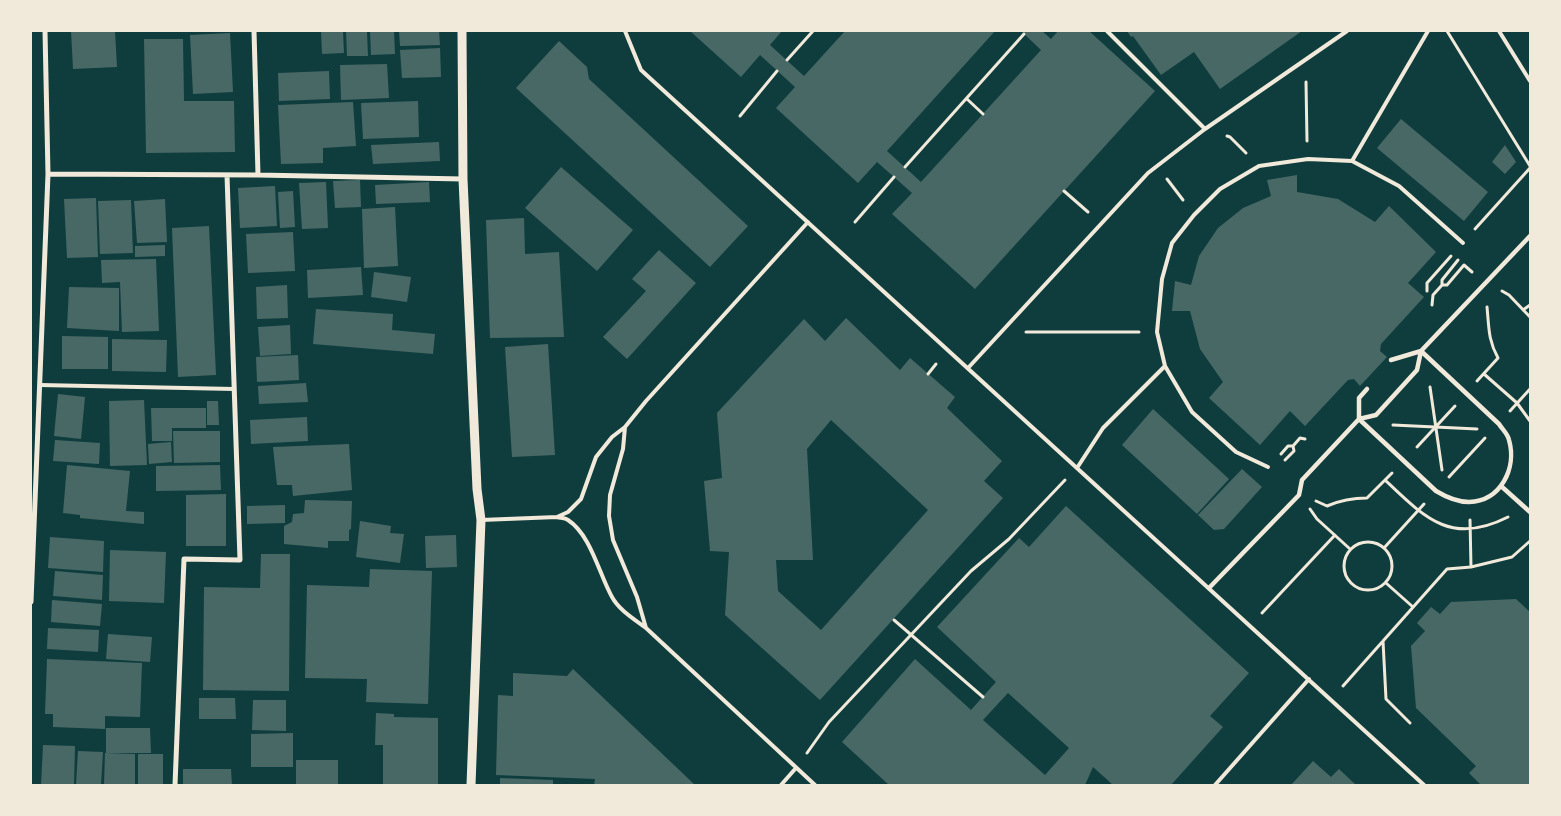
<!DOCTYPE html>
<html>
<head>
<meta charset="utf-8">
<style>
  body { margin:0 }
  #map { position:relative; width:1561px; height:816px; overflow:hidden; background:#0f3d3e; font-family:"Fira Sans",sans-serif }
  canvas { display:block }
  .frame { position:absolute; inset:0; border:32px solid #f1e9da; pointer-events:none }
</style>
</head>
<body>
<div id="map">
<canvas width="1561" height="816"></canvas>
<div class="frame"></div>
</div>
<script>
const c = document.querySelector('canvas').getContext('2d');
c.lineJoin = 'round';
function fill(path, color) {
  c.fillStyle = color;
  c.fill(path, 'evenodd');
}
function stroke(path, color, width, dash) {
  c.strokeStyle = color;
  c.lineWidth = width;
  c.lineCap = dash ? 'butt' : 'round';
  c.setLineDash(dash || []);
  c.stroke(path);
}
const building = new Path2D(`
  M71,31H115L117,67L73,69Z
  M321,31H343L344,53L322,54Z
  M346,31H367L368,56H347Z
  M370,31H394L395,54L371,55Z
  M399,31H439L440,45L400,46Z
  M690,31H782L770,45L804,76L845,31H995L887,151L921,182L1041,50L1021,31H1042L1051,39L1058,31H1089L1155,91L975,289L892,214L912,193L894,177L877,162L858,183L776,108L795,87L760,55L741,77Z
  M1127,31H1302L1220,89L1194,52L1161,75L1133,36L1131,37Z
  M230,33L233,92L193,94L190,35Z
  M144,39H183L184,101H234L235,152L146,153Z
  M559,41L587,67L589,79L748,226L710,267L516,88Z
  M440,48L441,77L402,78L400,50Z
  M387,64L389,98L341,100L340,65Z
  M329,71L330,99L279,101L278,73Z
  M418,101L419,137L363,139L361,103Z
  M353,102L356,146L323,148V163L281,164L278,105Z
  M1401,119L1488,192L1464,221L1377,148Z
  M439,142L440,161L373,164L371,145Z
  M1505,145L1516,162L1505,174L1492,162Z
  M561,167L633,230L597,271L525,208Z
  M1297,175V192L1338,199L1375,222L1389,206L1436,252L1408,283L1424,297L1381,344L1380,351L1387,357L1360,386L1354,379L1348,380L1305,426L1290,411L1260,445L1209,398L1223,382L1200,349L1190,311H1172L1175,281L1191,285L1199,256L1218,228L1243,208L1271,196L1267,180Z
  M360,180L361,207L335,208L333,181Z
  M326,182L328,228L302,229L299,183Z
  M429,182L430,202L376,204L375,185Z
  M275,186L277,226L240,228L238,188Z
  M293,191L295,227L280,228L278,192Z
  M96,198L98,257L67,258L64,199Z
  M165,199L167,242L137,243L134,201Z
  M131,200L133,253L100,254L98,201Z
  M395,207L398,266L364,268L362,209Z
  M524,218L525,254L559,252L564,337L490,338L486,220Z
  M209,226L216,375L178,377L172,228Z
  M293,232L295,271L248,273L246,234Z
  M165,245V256L135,257V246Z
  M659,250L696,283L627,359L603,337L646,291L632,279Z
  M156,259L159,331L122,332L120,282L102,283L101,260Z
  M361,267L363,295L308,298L307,270Z
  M374,272L411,277L407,302L371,297Z
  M287,285L288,318L257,319L256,287Z
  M69,287L119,288V331L67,328Z
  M316,309L393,314L392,330L435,334L433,354L313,344Z
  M846,318L900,370L910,358L955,397L947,408L1002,461L984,481L1003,498L820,700L725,615L729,552L710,551L704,481L722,478L717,413L804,319L825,341ZM831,420L928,510L821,630L778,591L776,560H813L807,449Z
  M290,325L291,354L260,356L258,327Z
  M62,336L108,337V369H62Z
  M112,339L167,340L166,372L112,371Z
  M548,344L555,455L512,457L505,347Z
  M298,355L299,380L257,382L256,357Z
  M306,383L308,402L259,404L258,386Z
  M58,394L85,397L81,439L54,436Z
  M144,400L147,465L110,466L109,401Z
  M207,401H218L219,425H207Z
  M151,408H206V428H172V441H152Z
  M1153,409L1229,479L1197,514L1122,445Z
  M307,417L308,441L251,444L250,420Z
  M173,431H220V462L174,463Z
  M55,440L100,443L99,464L53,461Z
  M171,442L172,462L149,464L148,444Z
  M349,444L352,490L293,496L292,485H277L273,447Z
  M67,465L130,471L126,511L144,512V524L80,518V515L63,513Z
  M220,465L221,490L156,491V466Z
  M1242,469L1262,487L1224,529L1214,530L1198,515Z
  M226,494V546H186V495Z
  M305,500L352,501L351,529L349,530V541H328V548L284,544V526L292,522L293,514L304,513Z
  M285,505V523L247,524V506Z
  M1066,506L1249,673L1210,716L1223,727L1171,785H1113L1093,767L1085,785H889L842,742L915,659L971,710L996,682L937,627L1019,538L1029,547ZM1008,693L1069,748L1045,775L983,720Z
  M360,521L391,526L390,533L404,534L400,563L356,557Z
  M456,535L457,567L426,568L425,536Z
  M50,537L104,541L103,572L48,568Z
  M110,550L166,552L164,603L109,601Z
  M261,554H290L289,691L203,690L204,587L260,588Z
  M370,569L432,571L428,704L366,702L367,679L305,678L307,585L369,587Z
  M55,571L103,575L102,600L53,596Z
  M1516,599L1530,612V785H1481L1469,773L1476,766L1416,708L1411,646L1425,631L1417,623L1431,607L1440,614L1451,602Z
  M52,600L102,604L100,626L51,622Z
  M48,628L99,630L98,652L47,649Z
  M108,634L152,637L150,662L106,659Z
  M47,659L142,663L140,717L105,716V729L53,727V714H45Z
  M573,669L695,785H594L595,779L496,775L498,695L513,696V673L567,676Z
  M199,698H235L236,719H199Z
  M253,700H286V731L252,730Z
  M376,713L394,714V717L438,718V785H383V745H375Z
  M106,728H150L151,753H106Z
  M293,733V767H251V734Z
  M43,745L75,746L74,785H41Z
  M78,751L103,752L101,785H76Z
  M105,753L135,754V785H104Z
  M138,754H163V785H138Z
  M296,760H338V785H296Z
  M1313,761L1331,777L1339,769L1356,785H1291Z
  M183,769H231L232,785H183Z
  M500,778L553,780V785H500Z`);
const path = new Path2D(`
  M1447,31L1530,166
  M787,60L813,31
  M1306,82L1307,141
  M967,99L983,114
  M740,116L777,71
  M1227,136L1230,137L1246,153
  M905,167L1024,34
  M1167,179L1183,200
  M1064,191L1088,212
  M855,222L894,177
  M1475,229L1530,168
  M1458,260L1442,280V285H1447L1464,265L1472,272
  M1427,291V283L1451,256
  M1502,291L1509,295L1530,317
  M1432,305L1433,295L1442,285
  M1523,310L1530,305
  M1026,332H1139
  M928,374L936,364
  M1484,374L1517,403L1530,421
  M1477,381L1498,358C1488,340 1489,327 1487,307
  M1430,387L1442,470
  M1510,411L1530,389
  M1393,425L1477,429
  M1293,446L1300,438L1305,439
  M1417,447L1455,406
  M1281,454L1288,446H1293L1294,451L1285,460
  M1449,477L1485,438
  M1385,480C1425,518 1451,546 1508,517
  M1316,501L1327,506C1341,500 1352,498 1367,498L1392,473
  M1310,509L1317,519L1350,549
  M1470,520L1471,567
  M1344 566a24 24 0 1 1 48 0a24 24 0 1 1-48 0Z
  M1384,548L1424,504
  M1386,583L1413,607
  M1262,613L1335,535
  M894,620L983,697
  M1383,641L1386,699L1410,723
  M1343,686L1447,569L1471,567L1512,557L1530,541
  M807,753L829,722L971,571L1009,539L1065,480`);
const service = new Path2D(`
  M625,31L641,70L1424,785
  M1107,31L1205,129
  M1499,31L1530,81
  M1352,161L1428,31
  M968,368L1148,173L1205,129L1347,31
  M40,385L234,389
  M625,427L623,449L610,495L609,516L613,540L637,597L646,628
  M1268,467L1236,452L1192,412L1165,366L1157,332L1162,279L1172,243L1194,215L1220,189L1259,166L1308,159L1352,161L1399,186L1463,243
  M1077,468L1103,428L1165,366
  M557,517C560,518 565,518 568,520C591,535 599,574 612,597C619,610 634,619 646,628L815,785
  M481,520L557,517L568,512L581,499L596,457L612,437L625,427L646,401L808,222
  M781,785L796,768
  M1215,785L1309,679`);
const pedestrian = new Path2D(`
  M1391,360L1421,351L1530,236
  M1367,389L1359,398V419L1436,491C1446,497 1456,502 1469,502C1501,501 1517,468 1509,440C1508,434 1502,429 1499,424L1421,351
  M1501,486L1530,512
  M1209,588L1299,495L1302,480L1359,419L1376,415L1417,370L1421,351`);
const minor = new Path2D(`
  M254,31L258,175
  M48,174L258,175L463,179
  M31,602L48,174L45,31
  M175,785L184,559L240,560L227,175`);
const tertiary = new Path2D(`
  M462,31L463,179L477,489L481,520L471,785`);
fill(building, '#486865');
stroke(path, '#f1e9da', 3);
stroke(service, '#f1e9da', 4);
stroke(pedestrian, '#f1e9da', 4.5);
stroke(minor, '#f1e9da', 5);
stroke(tertiary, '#f1e9da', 9);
</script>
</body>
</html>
